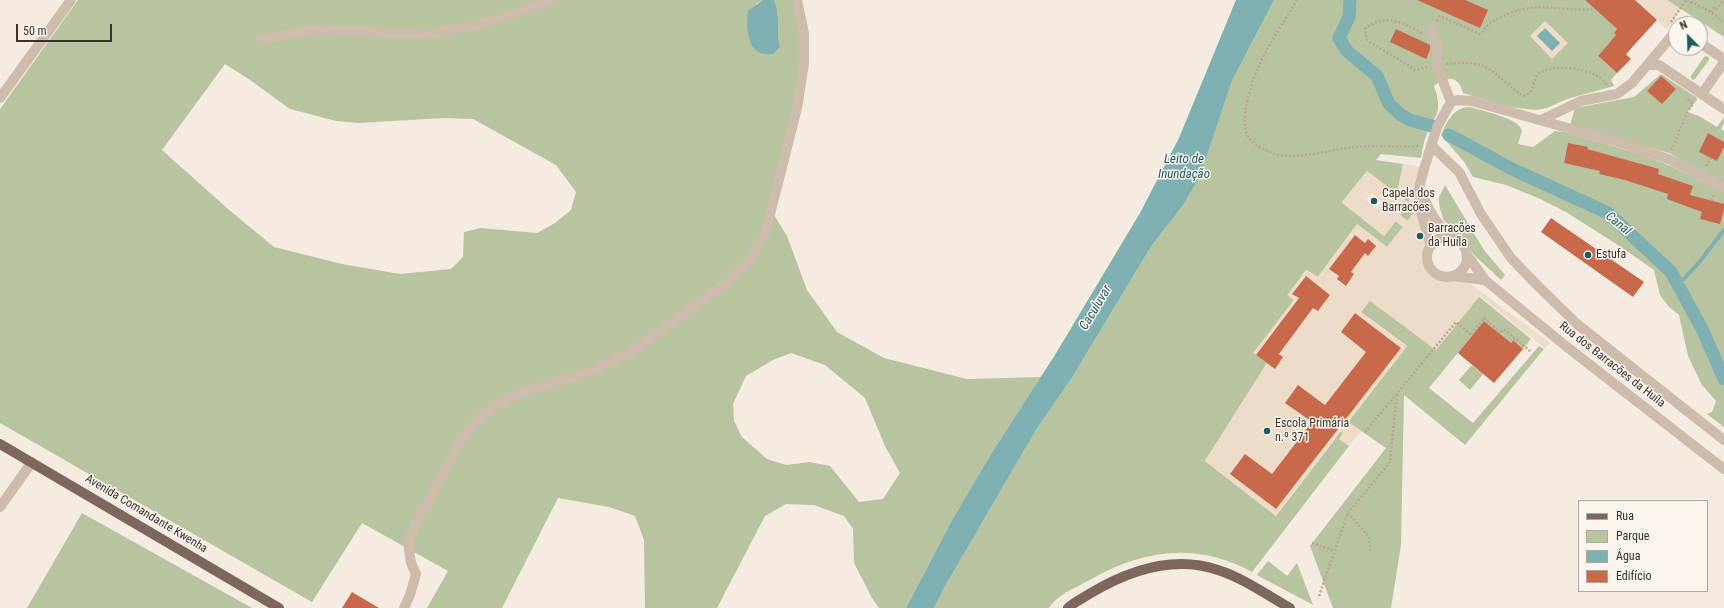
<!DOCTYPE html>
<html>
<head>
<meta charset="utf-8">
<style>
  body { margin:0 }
  #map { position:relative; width:1724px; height:608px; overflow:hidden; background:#f4ebe1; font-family:"Roboto Condensed",sans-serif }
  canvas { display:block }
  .legend { position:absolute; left:1578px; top:500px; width:130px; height:92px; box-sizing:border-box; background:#fbf5ee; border:1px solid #aea6a0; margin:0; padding:5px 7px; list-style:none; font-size:12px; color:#3b302b }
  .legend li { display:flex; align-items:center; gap:8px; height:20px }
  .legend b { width:20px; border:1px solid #aea6a0 }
  .north { position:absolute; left:1668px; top:16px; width:40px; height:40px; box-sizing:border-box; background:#fbf5ee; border:1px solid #aea6a0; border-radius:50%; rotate:337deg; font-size:11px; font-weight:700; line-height:16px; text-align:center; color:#3b302b }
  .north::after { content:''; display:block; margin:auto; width:14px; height:18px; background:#1f5a5e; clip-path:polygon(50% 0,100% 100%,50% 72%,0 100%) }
  .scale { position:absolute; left:16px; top:24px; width:96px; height:18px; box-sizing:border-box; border:2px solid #3b302b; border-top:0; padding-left:5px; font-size:12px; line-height:14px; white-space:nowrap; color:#3b302b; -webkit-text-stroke:3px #fbf5ee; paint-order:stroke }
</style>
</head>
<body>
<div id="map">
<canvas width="1724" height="608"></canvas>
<ul class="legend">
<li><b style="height:5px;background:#7d675c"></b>Rua</li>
<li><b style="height:11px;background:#b8c4a0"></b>Parque</li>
<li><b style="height:11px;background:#7fb0b2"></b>Água</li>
<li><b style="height:11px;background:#c8694b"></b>Edifício</li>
</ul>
<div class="north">N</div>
<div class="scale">50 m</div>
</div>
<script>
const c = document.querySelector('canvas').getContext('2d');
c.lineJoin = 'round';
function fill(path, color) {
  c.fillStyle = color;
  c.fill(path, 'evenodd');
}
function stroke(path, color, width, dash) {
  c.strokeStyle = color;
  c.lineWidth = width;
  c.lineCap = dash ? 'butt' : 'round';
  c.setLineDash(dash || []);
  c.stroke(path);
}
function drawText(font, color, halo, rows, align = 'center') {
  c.font = font + ' "Roboto Condensed",sans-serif';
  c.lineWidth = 3;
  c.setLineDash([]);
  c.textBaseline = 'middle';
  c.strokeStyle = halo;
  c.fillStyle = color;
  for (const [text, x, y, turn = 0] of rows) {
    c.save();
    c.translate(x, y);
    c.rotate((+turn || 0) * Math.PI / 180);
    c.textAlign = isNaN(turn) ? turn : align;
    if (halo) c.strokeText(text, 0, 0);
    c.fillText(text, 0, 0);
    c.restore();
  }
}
const green = new Path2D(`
  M78,0H763L756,4L780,47C776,32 781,14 774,0H797L804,64L771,210L787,236L807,290L837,332L884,358L967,379L1041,377L991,454L952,520L906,608H879L872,598L854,563L853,529L844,516L814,505L786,504L765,516L717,608H645L644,540L635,516L609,507L558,498L502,608H427L448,571L362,523L312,602L0,423V109ZM225,64L250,80L290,109L336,121L359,123L444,118L473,119L556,165L576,192L571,210L555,223L537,233L481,228L464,232L463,257L451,269L400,274L342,264L274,247L228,209L162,150ZM791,353L825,365L865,398L885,446L900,473L883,499L859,502L830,466L809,462L786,465L767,459L742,437L734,421L733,404L746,376L773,360Z
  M1274,0H1585L1617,29L1614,33L1631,49L1626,55L1611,41L1598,56L1617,73L1611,80L1614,86L1567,99L1547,108L1536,110L1509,107L1463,93C1462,90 1461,86 1459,84C1453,74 1440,80 1434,86C1444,115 1434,114 1425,139C1423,145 1422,152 1421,158L1381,154L1376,160L1403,164L1398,189L1409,191L1412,214L1408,221L1400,215L1409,203L1367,171L1342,202L1384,236L1396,221L1403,227L1387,247L1357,224L1318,277L1306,270L1288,295L1294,300L1254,353L1267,363L1205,461L1276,516L1341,431L1343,433L1339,439L1349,446L1252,572C1194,541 1141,550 1086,582C1073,589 1057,595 1049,608H934L944,588L1036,430L1073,376L1152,245L1184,204L1200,176L1232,81Z
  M1667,0H1724V37Z
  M1707,56L1709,58V60L1695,79L1692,80L1691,76L1704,57Z
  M1661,74L1696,97L1697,100L1687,112L1699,116L1717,127L1724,117V123L1721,129L1724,131V183L1669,153L1570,125L1575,108L1634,97Z
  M1470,107C1482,111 1520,118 1522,131L1518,144L1533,147L1555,131L1565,132L1640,154L1671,166L1724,193V427L1707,414L1712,412L1716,401L1702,385L1688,356L1679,315L1669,307L1660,295L1654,270L1621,247L1566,212L1538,198L1506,185L1473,177L1465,163L1441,135C1447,122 1453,107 1470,107Z
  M1445,185L1484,250L1505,275L1501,280L1473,254L1466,241L1456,235L1443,219L1439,204V197Z
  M1461,282L1531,339L1523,349L1513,340L1495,362L1483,352L1499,333L1484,321L1429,388L1473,423L1539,346L1544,349L1465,445L1404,395L1401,545L1391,608H1333L1310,546L1386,448L1348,422L1407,346L1361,312L1370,300L1436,350Z
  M1472,365L1483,374L1470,390L1459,380Z
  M82,513L252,608H27Z
  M1268,561L1287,576L1297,563L1313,605L1257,575Z`);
const plaza = new Path2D(`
  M1635,0H1667L1681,9L1667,30Z
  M1545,21L1568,43L1552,59L1530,36Z
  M1403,164L1420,167L1415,191V201L1426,243L1425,261L1430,273L1440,279L1455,278L1465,280L1550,343L1545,348L1480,296L1436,350L1370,301L1361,312L1407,346L1348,422L1361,431L1349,446L1339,439L1343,433L1341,431L1276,516L1205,461L1267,363L1275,368L1283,357L1279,354L1313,308L1318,311L1330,295L1305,276L1293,293L1299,298L1256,355L1253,353L1294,300L1287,295L1307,270L1318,277L1357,224L1387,247L1403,227L1395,221L1384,236L1342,203L1367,171L1409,203V191L1398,189ZM1371,193L1382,202L1377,209L1366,200ZM1409,203L1412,214L1408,221L1400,215ZM1355,235L1365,243L1368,240L1376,246L1368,256L1365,253L1351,272L1354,275L1346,285L1339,276L1329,269ZM1355,313L1401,348L1275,509L1230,474L1245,454L1272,474L1312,422L1287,404L1301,387L1325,405L1366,352L1341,332Z`);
const water = new Path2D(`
  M763,0H774C781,14 776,32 780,47L773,54C770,54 767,55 764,54C747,52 746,24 748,11Z
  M1236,0H1274L1232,81L1200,176L1184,204L1152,245L1073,376L1036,430L944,588L934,608H906L952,520L991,454L1055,355L1140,213L1179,138Z
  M1545,28L1560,43L1552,51L1537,36Z`);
const stream = new Path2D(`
  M1684,279L1701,260L1724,230`);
const canal = new Path2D(`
  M1350,0L1349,17L1339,38L1347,51L1377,76L1389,104L1401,115L1410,120L1432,126
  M1449,135L1512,169L1608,213L1671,272L1702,329L1724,379`);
const building = new Path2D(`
  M1417,0H1465L1488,10L1480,28Z
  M1585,0H1635L1657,20L1626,54L1631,59L1617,73L1598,56L1616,35L1614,33L1617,29Z
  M1396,29L1430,45V50L1426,59L1390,42Z
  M1661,76L1676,89L1662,104L1647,91Z
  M1708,133L1724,142V147L1717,161L1699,152Z
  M1568,143L1588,147L1587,149L1659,169L1658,174L1693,186L1690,195L1724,204V210L1720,224L1700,219L1702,212L1667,199L1668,194L1625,180L1599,174L1600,171L1564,163Z
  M1551,218L1644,282L1633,297L1541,232Z
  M1355,235L1365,243L1368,239L1376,246L1368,256L1365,253L1351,272L1354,274L1346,286L1337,279L1339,276L1329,269Z
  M1306,276L1330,295L1318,311L1313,308L1279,354L1283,357L1275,369L1256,355L1299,298L1292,294Z
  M1355,313L1401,348L1276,509L1230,474L1245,454L1272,474L1312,422L1285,403L1298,385L1325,405L1366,352L1341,332Z
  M1484,321L1511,343L1513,340L1523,349L1494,383L1458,353Z
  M352,592L379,608H342Z`);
const path = new Path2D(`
  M1297,0C1284,22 1268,45 1258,68C1251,84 1238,123 1249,138C1254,145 1267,151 1275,154C1296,160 1331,150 1353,147C1375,145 1398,147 1420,146
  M1687,0L1711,12L1724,23
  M1711,12L1714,8L1716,10L1723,0
  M1437,21L1440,16L1480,34C1483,32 1485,28 1488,25C1492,21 1498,18 1504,16C1535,0 1562,12 1594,9
  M1671,22L1686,0
  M1422,33C1403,22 1384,13 1365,29L1367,40L1415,70L1428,67
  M1446,64C1491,58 1491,74 1523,96C1535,94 1532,81 1538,74C1549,64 1584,68 1596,75C1600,77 1604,82 1608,85
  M1671,150C1680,135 1682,117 1693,104L1687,99
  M1706,166L1711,158
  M1712,201L1714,194
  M1365,432L1456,322L1471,335L1484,318L1501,333L1504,329L1530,351
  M1348,513L1369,537L1370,550
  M1312,543L1334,551
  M1319,596L1348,513L1390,462L1397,393`);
const minor = new Path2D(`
  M1432,29V36L1437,43V66L1451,102
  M260,40L299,32L320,30L432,34L488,22L553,0
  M1700,43L1724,59
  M1648,65H1659L1724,109
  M1702,94L1724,62
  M0,98L71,0
  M1541,120L1581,101L1617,94L1632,83L1676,31
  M1431,145L1459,172L1481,214L1511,258L1537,285L1577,324L1724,440
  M1422,194C1429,211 1437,225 1450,237
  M1427 257a20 20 0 1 1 40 0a20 20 0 1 1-40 0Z
  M1431,246L1420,208L1419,188L1424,169L1437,127L1451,102L1458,100L1472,101L1628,145L1671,160L1724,188
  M1467,255L1485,280L1567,347L1724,469
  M1454,276L1485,280
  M0,507L32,462
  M404,608L410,595L416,574L411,563L408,543L415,526L458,445L475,422L495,406L520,393L594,370L634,350L726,283L747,263L765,234L797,108L804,64V33L797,0`);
const major = new Path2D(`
  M0,444L279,608
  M1068,608C1074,602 1083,598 1091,593C1128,571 1174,555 1218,570C1243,578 1267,595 1290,608`);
const markers = [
  [1374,201,4,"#1f5a5e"],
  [1420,236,4,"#1f5a5e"],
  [1588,255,4,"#1f5a5e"],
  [1267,431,4,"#1f5a5e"]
];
const poiNames = [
  ["Capela dos",1382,194],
  ["Barracões",1382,208],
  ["Barracões",1428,229],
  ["da Huíla",1428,243],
  ["Estufa",1596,255],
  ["Escola Primária",1275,424],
  ["n.º 371",1275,438]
];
const streetNames = [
  ["Rua dos Barracões da Huíla",1612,365,38],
  ["Avenida Comandante Kwenha",146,514,31]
];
const waterNames = [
  ["Leito de",1184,160],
  ["Inundação",1184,175],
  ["Canal",1618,224,40],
  ["Caculuvar",1096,308,-59]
];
fill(green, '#b8c4a0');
fill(plaza, '#ecdcc8');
fill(water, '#7fb0b2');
stroke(stream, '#7fb0b2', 4);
stroke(canal, '#7fb0b2', 13);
fill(building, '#c8694b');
stroke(path, '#b9a596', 2.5, [2, 2]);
stroke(minor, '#cdbbac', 10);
stroke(major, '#7d675c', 10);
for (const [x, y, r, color] of markers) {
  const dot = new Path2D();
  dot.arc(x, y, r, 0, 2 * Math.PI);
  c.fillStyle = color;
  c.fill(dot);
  stroke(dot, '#fbf5ee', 1.5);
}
drawText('12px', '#3b302b', '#fbf5ee', poiNames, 'left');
drawText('12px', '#3b302b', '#fbf5ee', streetNames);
drawText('italic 13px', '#1f5a5e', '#fbf5ee', waterNames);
</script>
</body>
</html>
